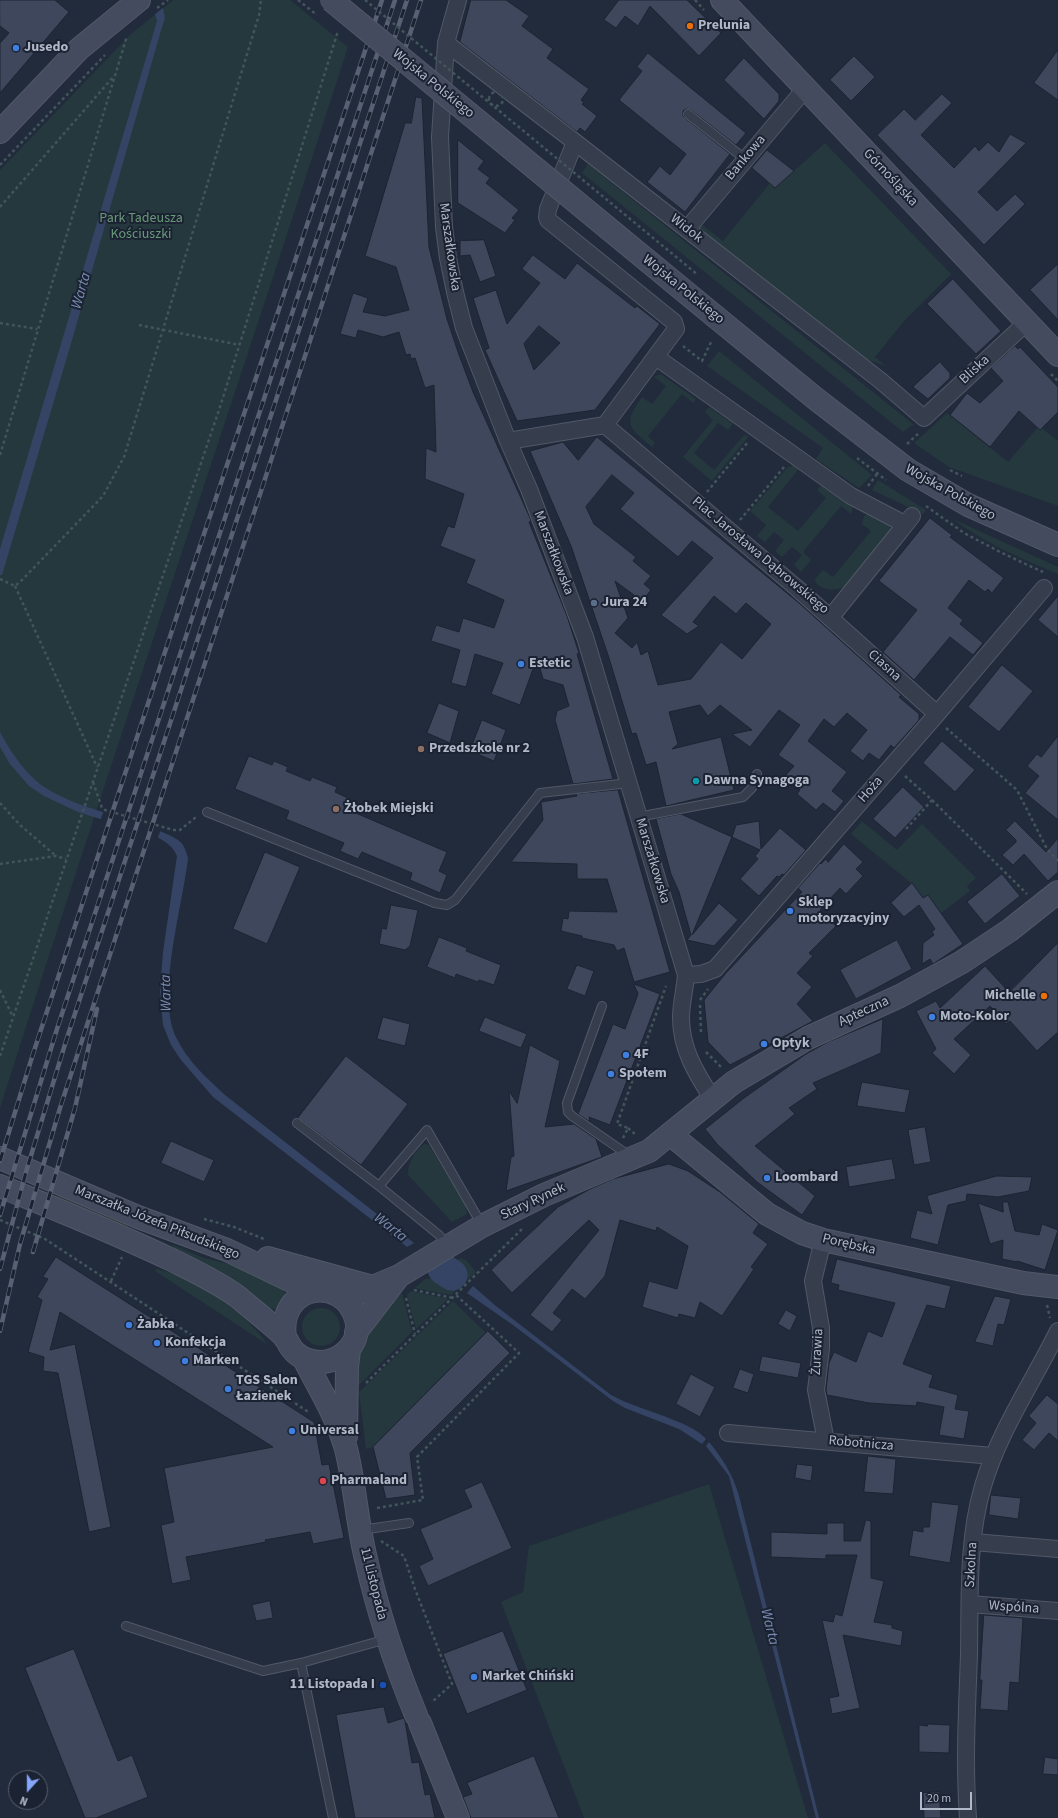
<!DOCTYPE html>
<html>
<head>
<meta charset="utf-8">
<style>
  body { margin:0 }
  #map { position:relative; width:1058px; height:1818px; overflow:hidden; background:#222b3c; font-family:"Source Sans 3",sans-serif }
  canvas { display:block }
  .north { position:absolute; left:8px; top:1770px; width:40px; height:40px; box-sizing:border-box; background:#1b2231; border:1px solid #575e6d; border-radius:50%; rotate:201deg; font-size:11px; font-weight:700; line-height:16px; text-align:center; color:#b1b8c8 }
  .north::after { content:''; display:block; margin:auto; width:14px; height:18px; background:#85a6fa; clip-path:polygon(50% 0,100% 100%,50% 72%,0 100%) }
  .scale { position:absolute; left:920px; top:1792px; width:52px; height:18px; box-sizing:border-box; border:2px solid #b1b8c8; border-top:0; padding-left:5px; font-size:12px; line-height:14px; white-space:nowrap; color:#b1b8c8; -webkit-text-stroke:3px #1b2231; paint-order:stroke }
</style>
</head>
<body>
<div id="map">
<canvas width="1058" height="1818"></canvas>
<div class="north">N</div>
<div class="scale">20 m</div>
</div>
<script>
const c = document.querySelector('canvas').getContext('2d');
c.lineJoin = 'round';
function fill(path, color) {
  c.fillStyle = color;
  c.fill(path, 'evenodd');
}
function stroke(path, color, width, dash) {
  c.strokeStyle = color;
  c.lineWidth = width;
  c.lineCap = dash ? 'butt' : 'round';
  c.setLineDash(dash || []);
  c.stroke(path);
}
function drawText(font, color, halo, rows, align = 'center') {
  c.font = font + ' "Source Sans 3",sans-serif';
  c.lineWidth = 4;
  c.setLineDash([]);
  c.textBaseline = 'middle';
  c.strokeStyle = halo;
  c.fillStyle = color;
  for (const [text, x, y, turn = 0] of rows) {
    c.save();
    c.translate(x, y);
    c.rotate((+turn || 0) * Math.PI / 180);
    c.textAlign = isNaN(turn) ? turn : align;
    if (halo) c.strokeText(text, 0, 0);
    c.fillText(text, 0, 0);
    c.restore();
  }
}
const green = new Path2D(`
  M173,0H290L348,47C234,401 113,753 0,1108V170L130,35Z
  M825,143L951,274L905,320L875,357L886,366L862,358L697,227L701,224L723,241L770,183L775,188Z
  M588,164L913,424H914L903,432L582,173Z
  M719,351L872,475L859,488L816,459L823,448L707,366Z
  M658,375H662L696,399L693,403L682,394L648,436L655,443L652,447C629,427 622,425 642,397L652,404L666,386L654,377Z
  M709,407L733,424L728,430L718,423L694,453L714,470L744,435L749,436L712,481L683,457L713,420L705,412Z
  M947,413L1008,462L1039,426L1058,441V506L949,467L914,443Z
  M793,465L798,470L768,507L798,531L826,498L817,490L821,486L853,508L851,514L841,506L803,552L811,560L801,572L794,565L802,555L792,547L782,557L775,551L784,540L774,532L765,542L757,536L766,525L750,511L787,468Z
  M878,480L926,510L923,514L872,490Z
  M869,513L889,522L891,531L845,587C833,591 825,591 816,583L815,579L823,570L833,577L871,531L862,524L864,516Z
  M953,519L1058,567V574C1022,559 984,543 953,519Z
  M862,821L897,850L922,824L976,878L967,886L970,891L941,913L928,895L923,898L911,883L851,834Z
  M424,1144L429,1145L465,1205L467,1214L452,1222L408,1175C408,1162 414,1152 424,1144Z
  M58,1193L129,1223L126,1230L56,1200Z
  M171,1244L204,1258L244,1268L281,1286L287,1298L279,1310L268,1308L229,1279L176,1250Z
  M460,1258L466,1260L476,1272L451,1295L415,1288L425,1279L444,1278L452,1271L450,1266Z
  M156,1269C195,1276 246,1313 268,1345L155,1271Z
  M411,1291L448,1299L416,1329L407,1295Z
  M402,1293L412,1332L354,1390C356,1374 355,1353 364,1338C372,1323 389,1304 402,1293Z
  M453,1301L486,1333L373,1447L366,1449L359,1392Z
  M302 1327a19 19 0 1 1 38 0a19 19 0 1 1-38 0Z
  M709,1484L808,1818H584L501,1602L523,1592L529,1546Z`);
const water = new Path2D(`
  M163,8L165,18L162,27L70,347L2,575H0V549L157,21L155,14Z
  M0,732C12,754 27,777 49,790C74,805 110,814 138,823C151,828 166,832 178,840C184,844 186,851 188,858C183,905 155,997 177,1039C188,1062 207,1078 225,1095L414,1243L407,1247L213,1097L181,1060L171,1045L163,1025L160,991L163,952L177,856C172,845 167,843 157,837L78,812L44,796L29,786L10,764L0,747Z
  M473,1286L496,1306L611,1395C618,1398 624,1402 631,1404C648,1411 696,1425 706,1439L702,1444L679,1429L625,1408L613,1401L513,1325L467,1293Z
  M709,1442C723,1459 733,1475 739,1496L819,1818H816L729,1476L706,1446Z`);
const pier = new Path2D(`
  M104,810L161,829L157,840L100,821Z`);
const river = new Path2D(`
  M443,1269L452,1275`);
const building = new Path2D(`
  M0,0H55L69,12L0,93V43L9,33L0,26Z
  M471,0H506L529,16L522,26L553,49L547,58L589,89L581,100L584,103L582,104L597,116L585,132L580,128L577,132L460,42Z
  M619,0H687L721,33L699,56L650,6L638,26L625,16L616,28L604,20Z
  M1058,50V100L1034,83Z
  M648,53L746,133L736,145L691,110L686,109L683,111V116L685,118L730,154L685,212L647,182L660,166L670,175L686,154L619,100L642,71L637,67Z
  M854,56L875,77L851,101L830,80Z
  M744,58L779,94V101L764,119L724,80Z
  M942,94L952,103L921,135L954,168L975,146L979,151L988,142L999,152L1010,134L1026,143L978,192L997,211L1015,194L1025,204L984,245L877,135L904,109L915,120Z
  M416,97L422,98L429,247L447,319L458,352L473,392L530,518L531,521L529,522L567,616L579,653L577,654L613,779L573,784L555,720L557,711L569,706L563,685L543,679L537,658L520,705L491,694L503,663L475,654L466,687L451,683L460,650L431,641L436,625L459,632L463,618L494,628L504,600L466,583L475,560L440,546L448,526L454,528L464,494L425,479L426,448L436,452L434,385L425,388L415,358L411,359L410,354L406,355L399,332L383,337L358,330L356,338L340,334L353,293L368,298L363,312L385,316L409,310L396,267L365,256L405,123H411Z
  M458,140L484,161L478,169L490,178L486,183L519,210L512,218L515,220L505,233L458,203Z
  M767,150L794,171L775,188L752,168Z
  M484,240L496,276L480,282L470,255L460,256V241Z
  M533,255L565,279L577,263L635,308L637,306L660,324L595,410L517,421L485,350L489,348L473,298L496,290L507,324L540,283L522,269ZM539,326L560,343L534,370L524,344Z
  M1058,264V320L1030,290Z
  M953,279L1001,331L976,354L927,304Z
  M1015,346L1018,349L1020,347L1058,387V412L1040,430L1019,411L990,447L950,415L967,393L980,403L1003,381L991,368Z
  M940,362L950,373V378L928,399L913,387Z
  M597,437L799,603L901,695L899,697L919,714V720L894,748L891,745L879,760L869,753L863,761L850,751L867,730L847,713L834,727L824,719L808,741L847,772L832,791L844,801L835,812L823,803L816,810L797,794L800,790L784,777L794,766L778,755L800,725L779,710L750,747L732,734L752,730L720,705L708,716L700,705L669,712L678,744L672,749L721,737L734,790L666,806L656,762L646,765L636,733L632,734L609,658L571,546L530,451L563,442L578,460ZM612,475L634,493L620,509L678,557L692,541L713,558L661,615L687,634L699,626L693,622L714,596L736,614L746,603L771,624L742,659L721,642L691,679L658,685L648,651L641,655L637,642L632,648L615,633L628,618L615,581L642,601L651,590L644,584L651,576L633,561L636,557L594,524L586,507Z
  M930,518L952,535L950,537L1004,578L992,593L988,589L985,592L969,580L948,608L963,620L960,624L983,643L973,655L950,637L914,680L883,652L917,610L879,581Z
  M1058,596V637L1038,620Z
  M1002,665L1033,691L999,732L968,707Z
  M439,703L459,711L450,743L427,733Z
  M482,720L506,730L494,761L470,751Z
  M1058,736V820L1025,793L1039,776L1027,766L1037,754L1041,757Z
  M942,741L975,770L955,792L923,763Z
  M249,756L272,765L274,761L288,767L286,771L310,781L312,777L337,787L335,792L348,798L344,808L447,852L439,871L447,875L440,893L410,880L412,873L362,852L358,859L340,851L344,843L286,819L289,811L235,789Z
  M903,787L924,807L895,838L873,819Z
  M618,790L670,972L634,982L624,948L617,951L614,945L582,938V936L561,931L563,918L568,919L569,911L617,912L607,879H577V864L511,862L543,820L541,802L577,796L576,794Z
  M681,814L732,837L736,825L759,821L761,849L780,828L806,850L784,875L782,874L779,877L777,876L759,896L740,879L758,859L755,856L760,850L732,837L692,935L719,903L738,920L714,946L687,940L691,935L679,892L671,874L656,819Z
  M1015,821L1046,852L1058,838V872L1048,881L1024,854L1013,865L1002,855L1016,842V840L1006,830Z
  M844,844L863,862L856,869L863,876L846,894L840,888L820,910L836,926L809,953L813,956L797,973L812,987L797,1004L813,1021L730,1065L708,1042L704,1000L726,973L802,892L798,888L820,863L821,864L826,859L828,862Z
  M265,852L300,867L267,944L233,929Z
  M1002,874L1020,896L985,924L967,902Z
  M912,883L923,898L928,895L963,944L933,964L930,959L922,964L923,943L934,935L932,932L935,929L919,905L904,917L891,903Z
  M391,905L418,910L410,946L405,950L379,944L382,928L386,929Z
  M439,937L467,948L466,951L501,965L494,985L479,980L478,982L456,974L455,978L427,967Z
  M897,940L912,969L856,999L840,970Z
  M1058,943V1032L1037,1051L1010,1021L1006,1024L990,1006L954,1039L971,1055L954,1074L932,1053L936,1049L916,1011L936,1001L940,1008L985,966L1009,992Z
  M577,965L594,971L585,996L567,989Z
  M634,984L660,994L610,1125L589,1117L590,1122L578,1114L613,1024L625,1029L638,994Z
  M383,1017L410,1024L405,1046L377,1039Z
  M485,1017L527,1034L521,1048L479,1031Z
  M883,1019L881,1053L813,1083L817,1089L789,1108L795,1114L755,1146L815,1196L802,1215L757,1182L717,1144L705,1129L744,1098L806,1054L828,1042Z
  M530,1045L560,1061L545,1127L574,1124L596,1139L602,1157L506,1191L511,1157L514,1156L509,1091L517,1103Z
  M346,1056L408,1104L361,1165L298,1118Z
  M862,1082L910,1090L905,1113L857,1106Z
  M925,1127L931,1162L914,1165L908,1130Z
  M171,1141L214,1160L204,1182L161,1163Z
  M892,1159L896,1179L849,1187L846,1167Z
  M669,1164L688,1171L720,1192L759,1224L753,1233L768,1244L751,1267L754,1269L722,1316L700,1302L695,1318L679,1314L678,1318L642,1307L649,1281L677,1289L688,1246L657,1227L656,1231L620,1220L605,1276L585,1299L572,1289L553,1313L562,1320L552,1332L530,1315L599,1230L589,1220L512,1293L491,1270L558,1207L590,1189L613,1179Z
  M997,1176L1032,1177L1029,1191L998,1197L967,1194L966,1201L948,1205L938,1245L910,1238L917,1210L932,1214L927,1196Z
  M1003,1202H1008L1015,1231L1039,1235L1042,1224L1058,1230L1045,1270L1017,1261V1262L1002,1259L1003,1240L990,1244L978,1203L1003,1212Z
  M56,1257L314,1422L322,1465L329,1464L344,1538L313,1544L310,1532L265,1540L266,1542L186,1557L191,1580L172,1584L161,1525L174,1522L164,1468L273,1447L60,1312L50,1350L75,1344L111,1527L89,1532L58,1373L43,1371L44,1357L28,1352L42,1300L37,1297L48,1279L43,1277Z
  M837,1259L951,1286L945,1309L927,1305L903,1364L933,1375L929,1387L958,1395L955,1409L969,1411L964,1439L939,1435L944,1407L917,1402L916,1406L869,1403L827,1395L826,1390L829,1363L834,1352L856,1362L868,1331L882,1337L895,1303L838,1290L839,1285L831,1283Z
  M995,1296L1011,1299L1004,1325L998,1324L993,1346L975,1342Z
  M786,1310L797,1316L790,1331L778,1324Z
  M488,1331L510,1353L410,1453L415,1495L386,1499L373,1447Z
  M762,1356L801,1363L798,1378L759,1371Z
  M740,1369L754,1374L748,1393L733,1388Z
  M691,1374L715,1387L700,1417L676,1404Z
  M1047,1395L1058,1404V1441L1049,1433L1034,1450L1022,1440L1036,1423L1029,1416Z
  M868,1456L896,1459L893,1494L864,1492Z
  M797,1464L813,1466L811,1481L795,1478Z
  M482,1482L512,1548L428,1586L419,1566L433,1559L420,1529L472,1507L464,1490Z
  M991,1495L1021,1498L1018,1519L989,1515Z
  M932,1502L959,1505L950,1563L909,1556L913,1530L923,1532V1527H929Z
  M866,1520L871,1521V1578L884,1581L874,1622L892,1625V1628L903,1631L901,1646L843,1635L860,1708L832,1714L829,1698L839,1696L822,1620L833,1622L835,1614L842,1616L857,1555H826V1559L771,1557V1532L827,1534V1523H844V1541H860Z
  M270,1601L273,1618L256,1621L252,1605Z
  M984,1615L1023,1618L1019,1683L1010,1682L1008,1711L980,1709L982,1680H980Z
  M503,1631L527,1690L467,1714L443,1654Z
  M74,1649L118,1761L132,1755L148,1797L96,1818H85L25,1668Z
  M384,1707L388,1723L404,1718L405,1721L412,1763L419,1762L425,1795L430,1794L435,1818H355L336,1715Z
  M928,1724L950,1725L949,1753L919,1752V1725L927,1726Z
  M534,1756L559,1818H471L463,1797L472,1794L467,1783Z
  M1045,1757L1058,1759V1775L1043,1774Z
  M939,1792L941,1818H924L923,1793Z`);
const path = new Path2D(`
  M695,0L704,10
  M157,8L168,0
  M489 99a7 7 0 1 1 14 0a7 7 0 1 1-14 0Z
  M0,165L105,55
  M0,207L114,76
  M0,323L37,329
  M139,325L240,345
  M683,346L702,361L712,340
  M1051,374L1058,381
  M907,444L919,433
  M0,455L127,36
  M857,458L886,480
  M950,470L962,476
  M868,486L877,474
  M707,492L748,442
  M926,506L964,533L1002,553L1043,572
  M740,520L784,467
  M0,579L15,586L22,580L103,496L124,457L259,15L261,0
  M15,586L97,767
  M946,728L1017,790L1047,849L1058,861
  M905,776L932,800L906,829
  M93,782L102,808L105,810L173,830H180L195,818L198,819
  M932,800L1027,894
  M0,803L20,825L56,856
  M0,864L56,856L66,859
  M0,990L13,1017
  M700,1000L708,989
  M700,1005L701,1034
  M706,1052L721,1067
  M0,1056L219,410L338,31
  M628,1128L636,1135
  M623,1138L628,1128L617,1124L666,986
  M204,1219L234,1227L264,1239
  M0,1220L45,1239L310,1413
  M111,1281L122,1257
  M414,1290L453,1298
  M406,1298L415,1334
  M1047,1305L1050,1318
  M366,1383L522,1229
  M377,1508L423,1500L417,1457L519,1353L456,1295
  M381,1541L404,1556L415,1589L452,1684L432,1702`);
const lane = new Path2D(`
  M688,114L745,159
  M207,812L435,903L447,905L455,900L540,793L629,783
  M638,817L743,797L752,788L757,774
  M602,1006L567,1103L568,1112L572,1116L624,1152L629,1157
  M297,1123L379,1186
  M447,1245L439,1235L379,1186L427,1130L482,1225
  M361,1530L409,1523
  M126,1626L263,1671L301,1663L387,1639
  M301,1663L333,1818`);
const street = new Path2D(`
  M458,0L446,43L440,137L444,227L448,258L455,292L464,328L508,441L529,489L585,637L686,975C685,989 681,1004 681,1018C681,1049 696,1073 712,1098
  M446,43L575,142L881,381L924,418L1026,323
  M687,229L805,89
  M656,357L851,496L897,520L902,525L901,530L830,618
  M605,425L798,589L937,714
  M508,441L605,425L676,329L674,322L548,220L547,217L548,209L575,142
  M901,530L912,516
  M686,975L701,974L715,969L937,714L1044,588
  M823,1240L813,1281L821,1328V1348L816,1390L826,1441
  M728,1433L993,1456
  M973,1542L1058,1549
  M970,1604L1058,1611
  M968,1818C964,1764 967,1709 969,1655C970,1599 967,1540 983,1486C999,1431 1033,1382 1058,1331`);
const secondary = new Path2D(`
  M722,0L1058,355
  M0,132L79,49L139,0
  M717,318L816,399L908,470L968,505L1058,545
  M670,1134L767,1214L802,1233L823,1240L1023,1283L1058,1287
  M0,1158L138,1217L227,1250L312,1291
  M0,1186C58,1210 116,1233 172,1260C194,1271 218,1282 238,1297C253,1310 269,1322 284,1336C287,1339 288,1343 290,1346C295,1354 303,1359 312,1361C336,1367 363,1345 356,1319C343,1274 277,1284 285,1338
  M268,1258L373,1287
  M344,1299L399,1276L482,1226L544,1195L649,1151L734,1082L808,1038L900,996L962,962L1010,930L1058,892
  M356,1332L399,1276
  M304,1359C319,1388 337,1417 346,1449C355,1485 357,1523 366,1559C378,1613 395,1664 416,1715
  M346,1436L347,1367L349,1350
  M420,1723L458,1818`);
const rail = new Path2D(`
  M0,1161L33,1054L185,591L382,0
  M0,1215L57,1029L395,0
  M33,1252L75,1108L97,1009
  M0,1269L26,1172L66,1041L407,0
  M0,1331L20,1244L60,1108L421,0`);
const pathBridge = new Path2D(`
  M298,0L317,15
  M365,0L698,275`);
const secondaryBridge = new Path2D(`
  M331,0L717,318`);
const markers = [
  [690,26,4,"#e8710a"],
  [16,48,4,"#3f7fe0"],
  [594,603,4,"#5c6f8a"],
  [521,664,4,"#3f7fe0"],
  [421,749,4,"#8d6e63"],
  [696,781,4,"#0f9aa8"],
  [336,809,4,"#8d6e63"],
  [790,911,4,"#3f7fe0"],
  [1044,996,4,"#e8710a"],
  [932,1017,4,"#3f7fe0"],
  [764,1044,4,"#3f7fe0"],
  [626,1055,4,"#3f7fe0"],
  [611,1074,4,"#3f7fe0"],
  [767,1178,4,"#3f7fe0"],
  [129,1325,4,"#3f7fe0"],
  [157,1343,4,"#3f7fe0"],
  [185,1361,4,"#3f7fe0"],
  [228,1389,4,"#3f7fe0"],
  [292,1431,4,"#3f7fe0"],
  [323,1481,4,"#e0444e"],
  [474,1677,4,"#3f7fe0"],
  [383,1685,4,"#1a4fb4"]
];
const poiNames = [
  ["Prelunia",698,26],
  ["Jusedo",24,48],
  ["Jura 24",602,603],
  ["Estetic",529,664],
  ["Przedszkole nr 2",429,749],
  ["Dawna Synagoga",704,781],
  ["Żłobek Miejski",344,809],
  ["Sklep",798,903],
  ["motoryzacyjny",798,919],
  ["Michelle",1036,996,"right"],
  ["Moto-Kolor",940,1017],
  ["Optyk",772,1044],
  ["4F",634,1055],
  ["Społem",619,1074],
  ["Loombard",775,1178],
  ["Żabka",137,1325],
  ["Konfekcja",165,1343],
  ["Marken",193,1361],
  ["TGS Salon",236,1381],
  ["Łazienek",236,1397],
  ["Universal",300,1431],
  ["Pharmaland",331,1481],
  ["Market Chiński",482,1677],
  ["11 Listopada I",375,1685,"right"]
];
const streetNames = [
  ["Wojska Polskiego",433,84,39],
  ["Bankowa",746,158,-50],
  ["Górnośląska",890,178,47],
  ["Widok",686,229,38],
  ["Marszałkowska",449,247,82],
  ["Wojska Polskiego",683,290,39],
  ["Bliska",975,370,-43],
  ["Wojska Polskiego",950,493,29],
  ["Marszałkowska",553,553,69],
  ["Plac Jarosława Dąbrowskiego",760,556,40],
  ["Ciasna",884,666,42],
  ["Hoża",871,790,-49],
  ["Marszałkowska",652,861,73],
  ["Apteczna",864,1012,-25],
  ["Stary Rynek",533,1202,-25],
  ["Marszałka Józefa Piłsudskiego",157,1223,22],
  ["Porębska",849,1245,13],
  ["Żurawia",818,1352,-87],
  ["Robotnicza",861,1444,5],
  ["Szkolna",972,1565,-87],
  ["11 Listopada",373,1584,76],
  ["Wspólna",1014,1608,4]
];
const parkNames = [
  ["Park Tadeusza",141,219],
  ["Kościuszki",141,235]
];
const waterNames = [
  ["Warta",82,291,-74],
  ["Warta",167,993,-91],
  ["Warta",390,1228,38],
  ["Warta",769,1627,76]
];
fill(green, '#24383d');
fill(water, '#354464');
fill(pier, '#222b3c');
stroke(river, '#354464', 31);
fill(building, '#3e475c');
stroke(building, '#1d2433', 1);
stroke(lane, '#515867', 10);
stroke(street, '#515867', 18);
stroke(secondary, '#515867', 24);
stroke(path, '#42555a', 2.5, [3, 3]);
stroke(lane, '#363d4c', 8);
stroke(street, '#363d4c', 16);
stroke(secondary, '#444b5f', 22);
stroke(rail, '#586073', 4.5);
stroke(rail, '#1b2231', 3, [9]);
stroke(secondaryBridge, '#515867', 24, []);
stroke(pathBridge, '#42555a', 2.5, [3, 3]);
stroke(secondaryBridge, '#444b5f', 22);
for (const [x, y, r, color] of markers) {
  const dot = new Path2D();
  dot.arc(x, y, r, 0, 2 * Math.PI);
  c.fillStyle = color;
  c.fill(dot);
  stroke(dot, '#1b2231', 1.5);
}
drawText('bold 14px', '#b1b8c8', '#1b2231', poiNames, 'left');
drawText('14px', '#b1b8c8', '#1b2231', streetNames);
drawText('14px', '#689978', '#1b2231', parkNames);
drawText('italic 15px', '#798bb1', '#1b2231', waterNames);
</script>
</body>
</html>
